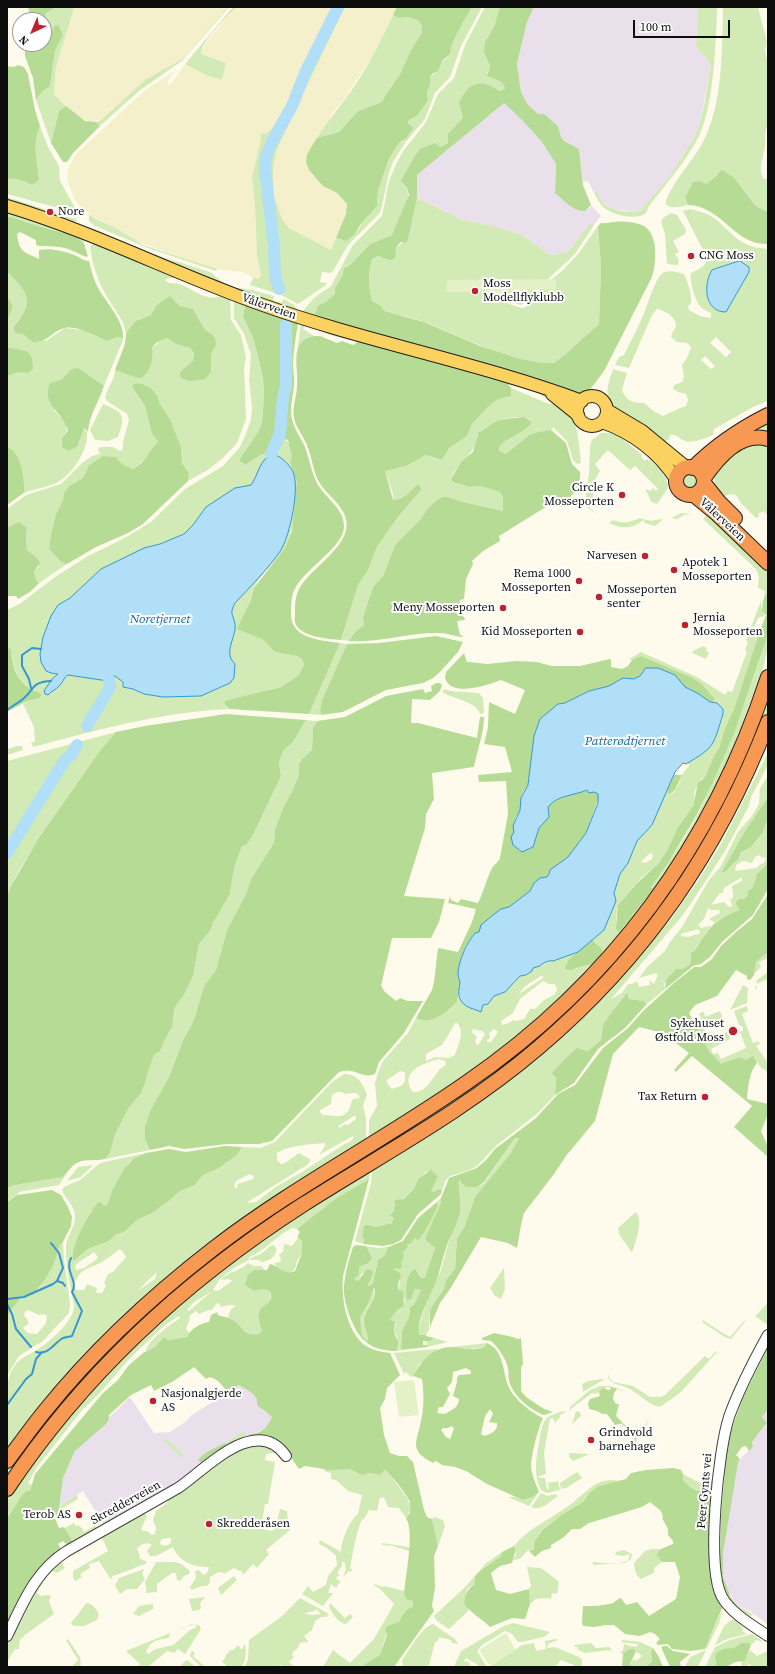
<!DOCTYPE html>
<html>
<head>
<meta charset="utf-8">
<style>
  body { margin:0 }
  #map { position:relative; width:775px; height:1674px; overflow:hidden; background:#fffbec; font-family:"Source Serif 4",serif }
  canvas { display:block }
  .frame { position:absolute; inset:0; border:8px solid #0d0d0d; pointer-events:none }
  .north { position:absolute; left:12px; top:12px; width:40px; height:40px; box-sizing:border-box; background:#fff; border:1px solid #9e9e9e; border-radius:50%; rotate:224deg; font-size:11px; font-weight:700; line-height:16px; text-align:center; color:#0d0d0d }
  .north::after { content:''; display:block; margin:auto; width:14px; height:18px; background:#bf222e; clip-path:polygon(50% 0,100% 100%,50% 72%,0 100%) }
  .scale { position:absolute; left:633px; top:20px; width:97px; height:18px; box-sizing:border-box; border:2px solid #0d0d0d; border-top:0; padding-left:5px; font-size:12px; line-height:14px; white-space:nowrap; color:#0d0d0d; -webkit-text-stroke:3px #fff; paint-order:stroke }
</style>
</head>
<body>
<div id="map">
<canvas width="775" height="1674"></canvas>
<div class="frame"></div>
<div class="north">N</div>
<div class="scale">100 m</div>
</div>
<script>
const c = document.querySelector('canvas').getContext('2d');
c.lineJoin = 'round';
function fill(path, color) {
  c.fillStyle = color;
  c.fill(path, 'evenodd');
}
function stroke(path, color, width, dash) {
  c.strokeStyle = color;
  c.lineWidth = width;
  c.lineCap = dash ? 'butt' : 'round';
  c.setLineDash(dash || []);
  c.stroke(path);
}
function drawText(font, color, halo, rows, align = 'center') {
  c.font = font + ' "Source Serif 4",serif';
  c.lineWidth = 4;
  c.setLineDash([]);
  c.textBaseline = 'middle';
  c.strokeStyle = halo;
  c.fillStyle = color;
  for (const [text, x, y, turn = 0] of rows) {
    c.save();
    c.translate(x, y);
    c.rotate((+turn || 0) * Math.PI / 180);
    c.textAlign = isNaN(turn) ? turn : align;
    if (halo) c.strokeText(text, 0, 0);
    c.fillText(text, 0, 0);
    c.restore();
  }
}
const industrial = new Path2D(`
  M534,7H698L696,46L711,65L700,123L693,140L668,178L640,211H630L612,209L600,200L598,192L594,193L588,181L583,182L579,149L564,141L561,137L558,126L538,115L528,105L521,92L517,64L527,22Z
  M504,103L522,120L542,142L556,164L555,193L589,209L591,205L601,216L594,225H588L568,252L550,255L522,235L494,226L463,220L417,198V175Z
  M239,1385L252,1393L257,1399L263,1411L268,1413L272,1417L271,1423L266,1428L224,1447L211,1456L184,1480L104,1526L83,1491L60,1506L63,1478L75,1451L130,1397L154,1433L170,1432L188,1420V1418L192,1415Z
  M768,1409V1625L750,1611L737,1605L726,1588L723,1577V1553L726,1529L738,1463L742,1457L753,1447L752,1442L767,1424L762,1417Z`);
const farmland = new Path2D(`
  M74,7H228L184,58L145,80L101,120L90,122L79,117L54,94L56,67Z
  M236,7H333L303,67L288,104L270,131L265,134H260L261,139L252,178L255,204L257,256L261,275L259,279L253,278L243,272L214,269L133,240L114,227L95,219L79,205L75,200L67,180L68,168L77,153L144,91L174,71L167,83L170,85L185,64L208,76L222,80L226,63L201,54V51L208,40Z
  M345,7H397L378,48L345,98L330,117L323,186L337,193L347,204L346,214L331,250L289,228L282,219L274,196L273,170L276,152L288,125Z`);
const green = new Path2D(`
  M57,7L74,8L56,67L54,94L66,106L59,111L51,143L36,100L43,91L50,86L55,51L63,35L54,26L51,36L44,41V20L46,13Z
  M228,7H229L183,60L139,91L100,126L96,122L101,120L145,80L184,58Z
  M233,7H236C228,16 200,43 201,54L226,63L222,80L208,76L185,64Z
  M333,7H345L288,125L276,152L273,170L274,196L282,219L289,228L331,250L336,238L342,240L358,230L363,221L377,206L378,190L389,159L398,144L402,142L414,128L408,123L409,120L417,116L428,101L427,92L431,83L430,78C432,74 435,74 437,71C441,66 442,60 447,58L459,29L471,8L472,7H482L461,46L450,77L435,93L425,119L405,143L393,162L389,173L381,210L378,215L348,245L333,271L330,273L322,272L320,282L327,283L326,285L298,304L281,295L250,285L253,278L259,279L261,275L257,256L255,204L252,178L261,139L260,133L265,134L270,131L288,104L303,67Z
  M485,7H500C497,34 475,37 490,66L487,73C494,77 504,81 505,89L499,91L492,87L460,102L463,118L448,139V143L440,147L404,185C416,197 398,222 392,235L370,244L351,264L346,266L341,281L337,284L335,294C328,304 319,301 313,317L302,312L314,298L331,286L353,245L382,216L389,181L397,162L404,150L426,122L438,94L454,78L465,45Z
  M698,7H717C716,43 714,104 699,136C687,160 666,184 649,206L646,213C636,221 612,215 603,207C599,203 597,198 594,193L598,192C601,211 625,213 640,211L668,178L693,140L700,123L704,106L711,65L696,46Z
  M723,7H758L767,42L765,51L768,63V124C764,133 766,136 765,145C764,158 757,167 764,179H768V212L756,206L746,193L716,174L712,181L706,185L699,181L693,182L685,197L688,205C680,207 673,209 666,205C663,194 697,155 703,142C723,104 722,50 723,7Z
  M393,15L398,18L408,17L418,20L422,26V33L412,48L401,75L385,96L382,102L358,111L339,132L317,138C326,124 336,111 346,98C365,72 380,44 393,15Z
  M40,126L48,147L59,166L60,181L79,215L77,217L58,208L7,194V179C17,178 23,180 32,184L39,179C37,161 32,143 40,126Z
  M7,197L78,220L74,222C53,211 30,208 7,201Z
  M417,198L463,220L494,226L522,235L550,255L568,252L589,224L594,225L575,254L547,280H447V292H492V302H503L522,308L526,307L540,289H556V280H551L563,270L578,254L598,226L601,268L599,324C585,336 571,354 555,362C534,373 448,331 425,322C411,317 397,315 383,311L381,306L372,301C368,284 368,276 372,259L378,256L389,260L395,254L396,247L408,240Z
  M7,209L39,223L83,238L86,249L84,244L73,236L7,216Z
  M690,209C699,211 706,213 714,218C725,226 733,238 746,244C753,248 761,248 768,249V401L755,406L714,429L713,435C707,438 691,444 685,441C679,439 677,434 670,435L669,439L664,443C649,433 613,414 608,397C606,388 610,378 613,369L627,373L622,390C626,401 633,403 644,403L655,412L663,416L680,408L686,406L688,400L686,394L678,392L673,389L674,385L682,382L684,377L682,365L688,356L691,347L687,343L677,342L671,337L673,331L676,327C676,316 668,313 658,309L656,310L652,315L629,368L615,365L619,357L624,355C630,343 636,331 642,318C647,308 654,279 663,273C669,269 678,273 684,274C688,284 692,293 691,304L688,306L689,310L700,316L711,318V313C707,311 702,309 700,306C695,301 689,279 691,273C699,269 706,267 707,258L683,211ZM732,263L749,272L726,312L710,305C706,292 706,282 712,270ZM716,337L731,352L726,357L710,343ZM705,356L715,366L711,369L701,360Z
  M671,213L677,215L686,230L685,234L673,241L679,252L675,254L679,260L678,265L667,264L665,234L661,222L663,218Z
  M89,214L95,219L114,227L143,245L217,269L216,271L148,248L95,226L89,221Z
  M94,229L153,254L210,272L229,287L92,230Z
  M96,242L178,278H168L165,280C170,285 174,282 180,284C192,289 206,302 221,296L230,300L231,320L241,335L246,357L244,368L246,419L237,443L222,459L206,471L188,481L189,473L182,463L181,447L170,419L160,404L157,395L151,388L140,383L132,388L145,406L152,434L158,440C151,452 145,463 132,469L122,464L116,457L103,456L89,465L83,478L69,486L64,493L63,500L56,514L51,534L49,549L61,562L67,564L39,583L36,580L34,572L39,566L37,558L27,550L26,537L27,528L10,527L7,528V509L26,495L61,484L82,463L92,456L100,454L98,449L100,447H113L120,451L123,449V442L129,420L127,414L107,401L105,397C108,388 115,378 115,370L134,377C143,362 149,345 167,338L176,344L190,348C194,354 196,359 191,364L211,354L216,345L212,334L205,330L193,309L180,306L174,300L151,315L140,319L126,333C124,320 115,310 109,300C99,285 92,264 90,246Z
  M7,272C16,280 31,294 26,308C23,315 18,321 14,327L20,332L46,341L65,328L84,330L107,341L118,337L122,338L123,340L104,386L88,375H67L61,380L54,410L66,423L67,433L79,441L83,429H86C92,445 73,474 58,482C48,487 36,489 25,492C23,478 22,454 7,447V376L19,372L27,351L7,347V322L13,306L7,297Z
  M239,288L252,290L274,296L273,300L281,303L284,299L294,305L298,311L237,290Z
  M537,289L523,304L520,305L503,298V290Z
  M234,301L245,305L243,317L254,340L263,378L264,396L262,422L258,432L239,460L245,465L261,455L269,452L277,434C287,437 292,445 292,455C292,458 290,461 290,464C292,470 296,475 297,481C298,496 293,537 284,550C275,562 261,574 254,588C249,601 247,617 238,628L262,639L275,652L297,656L302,659L304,664L299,675L281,687L268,690L226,707L229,709C162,712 97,730 33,747L31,743L35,741L34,727L23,704L27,701L40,698L42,694C17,683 14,672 11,647L7,650V610L21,603L55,577L88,556L123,539L151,522L185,489L223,466L240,447L247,431L251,419L252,408L249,380L251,355L244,334L234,318ZM59,646L222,687L201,696L163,697L144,694L133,689H129L122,685L123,683L117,676L110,677Z
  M301,324L507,380C528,387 564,398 573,419C579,432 579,449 581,463L577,464L573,460L567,441L553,427L551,430L538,432L529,435L506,454L499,451C498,439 525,435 532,422C523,413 504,418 493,423C487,426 484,431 477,433C479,453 457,461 451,479L453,482L470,487L480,486L500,492L503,497V511L459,501L448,497H443L438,499L428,508L420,520L395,545L383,576L373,587L363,617L364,625L354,633L349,641L341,640L358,585L368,570L377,547L397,518L422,489L418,484C411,490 403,501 393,500V494L385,471L406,466L426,455L436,459L441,460L444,457L449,448L467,436L472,424L491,404L499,399L511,396V388L549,404L555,403L535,392L513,384L461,368L330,335L305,325L303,329L314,336C305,338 301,343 297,352Z
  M103,404C124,413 126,415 118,437L108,441L95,440L90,430Z
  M768,421V435L709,461Z
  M601,433C617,431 630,446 642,455L641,457L645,461L647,459C658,466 668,475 668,488L657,504L651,502L646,490L647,489L650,491L653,488L656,491L658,489L635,466L630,470L609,451H607L595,464L600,471L593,483V499L590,508L598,515L588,508L586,501V491L589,474L590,446L592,440Z
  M768,443V515L763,511L758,514L759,517L756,518L740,502L736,495L730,494L721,498C716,489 713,483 715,473L742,445Z
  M683 481a7 7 0 1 1 14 0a7 7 0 1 1-14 0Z
  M681,513L692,514L684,515L676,520V519L671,518Z
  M709,513L768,570V592L764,596L765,591L758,588L759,577L756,569L703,519Z
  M639,518L651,521L661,519L662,520L655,526L645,523L643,520C634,529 620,529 609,523L613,520C623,524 629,523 639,518Z
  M761,601L762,611L765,614L764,616L758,618L753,630L750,632V638L759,633L734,709L725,728L719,748L715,754L705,777L701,779L695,790L693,806L678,827L668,850L659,863L641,878L622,900L617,909L616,922L633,915L652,889L651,887C669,861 689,834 702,805C728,750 749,693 768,635C768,666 752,698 741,727C698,847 617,953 520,1035C510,1045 497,1052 485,1061C448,1088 408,1113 369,1138V1120L377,1106L375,1083L379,1070L383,1061L408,1033L416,1018C430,1026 455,1010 459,996L483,1005L488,1004L494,996L505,990L520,976H524L532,971L533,968L546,962L618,882L620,874L628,863L634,846L672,779L668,793L671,794C681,789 679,772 689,767L688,763L685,764L654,668L715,699L702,684L691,677L641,656L632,660L629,659L641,652L697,677L725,695L728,691L732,692L747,652L745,650L748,642L746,640ZM650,853L653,854L652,859L645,863L641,862ZM595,942L599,946L592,964L575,969L572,958L575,953ZM541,976H543V978L519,994L524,987ZM543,981L549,984H555L557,989L555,994L544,1000L535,1009H530L524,1019L516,1021L513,1020L509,1023L502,1025L501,1021L513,1013L520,999ZM456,1022C466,1031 458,1045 455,1055L449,1058L435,1057L426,1061V1054L442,1045ZM473,1029L482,1031L485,1034L479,1044L477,1045L475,1042L477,1037L472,1032ZM494,1029L498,1032L491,1042H487V1040L490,1038L489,1033ZM439,1059L445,1061L446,1065C435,1069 429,1094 413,1092C398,1071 424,1063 439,1059ZM400,1071L405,1072C406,1086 403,1085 392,1089L387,1083V1080Z
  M340,643L347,644L322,700L320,710L321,715L309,714Z
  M703,646L707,648L706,651L709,652L706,659L692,653L693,651Z
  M445,689L450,691L479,693L483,698L484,713L480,714C476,701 453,699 442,692Z
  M768,690V710L756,741L726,802L724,801Z
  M306,720L317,721L313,728L312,750L303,758L299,775L292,792L284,806L275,829L274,843L251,879L246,894L227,930L216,970L204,986L195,1017L190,1028L184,1038L169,1077L151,1109L145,1140L150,1150L105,1159L110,1153L115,1135L128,1109L141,1093L145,1085L148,1072L154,1055L160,1051L164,1039L169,1033L174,1017L175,1007L185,993L193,976L199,944L210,931L213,923L230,894L234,868L242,845L247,844L252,837L281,776L279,763L283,751L293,742Z
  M116,732C94,759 75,788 55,817C38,842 19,866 7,895V761Z
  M17,746H22L23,750L7,755V749Z
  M768,753V765L751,797L749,806L725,851L705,882L683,915L611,999L622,993L628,984H632L637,981L639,987L650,985L649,980L654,984L658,975L656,973L639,978L647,967L665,951L670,942L682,927L709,880L721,866L738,832L752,816L759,804L760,788L768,776V797L745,831L721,873C728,869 731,863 738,860L741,852L751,847L763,832L768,818V863L757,874L753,887L748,891V895L744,899L740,910C727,914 711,923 704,935C700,942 698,948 691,953L690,964L683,969H676L664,984L665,989L647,1004L644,1001L629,999L627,995L603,1024L601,1040L588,1051L581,1049L563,1061L553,1073L556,1078L555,1095L538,1113L497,1145L477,1166L467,1171L450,1176L446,1180L442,1190L439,1189L434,1192L431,1191L432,1187L427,1171L419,1178L413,1190L402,1199L394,1204V1210L391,1213L393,1222L380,1227H364L362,1236L364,1239V1244L355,1241L371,1183L372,1169L541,1054L574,1026L613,987L671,919L698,881L721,844ZM759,855L761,857L766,858L764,863L759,865L757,868L735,871L736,865L743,861L752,863L755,857ZM742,877V881L732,886L733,896L731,901L729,897V899L733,906L729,907L724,902L711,905L720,893H723L724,888ZM708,908L711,910H719L720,913L710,918V920L714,922V925L701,928L698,925L704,919ZM698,929L700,932V934L693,935L689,937L681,936V934Z
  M703,839L705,840L699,855L616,967L507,1068L371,1158L370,1150L534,1038Z
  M768,952V958L759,962L761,967L754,974L756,962Z
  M768,972V979L756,984L757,989H755L757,980Z
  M743,985L748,988L747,1003L730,1010Z
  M747,1006L748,1011L742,1014L753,1043L758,1041L760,1044L756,1046L768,1063V1072L760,1067L757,1062L746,1061L740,1057L721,1065L709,1051L696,1028V1026L702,1021L699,1013L704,1012L705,1017L720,1011L723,1019L703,1027L705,1032H710L712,1037L727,1032L730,1039L711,1049L713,1054L718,1053L721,1059L746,1048L740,1032L743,1030V1027L739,1025L734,1011Z
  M344,1074C357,1073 362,1083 367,1094L363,1106L366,1119V1140L218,1237L7,1451C7,1431 3,1389 11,1372C19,1356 29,1356 41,1347C52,1340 75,1319 74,1305C71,1290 65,1262 66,1247C66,1236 76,1227 75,1215C74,1205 65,1199 62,1190L64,1187L80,1180L100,1163L146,1153L130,1161L112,1191L107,1205L92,1210L77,1241L74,1261L88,1249L109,1241L117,1234L124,1232L137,1220L154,1212L161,1206L169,1201L180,1191L195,1185L203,1175L219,1168L237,1155L242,1147L260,1148L275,1142L332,1082ZM337,1092H341L345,1094L354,1093L358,1094L360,1098L353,1099C350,1103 351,1108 348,1111C342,1120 331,1114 323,1115L320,1112V1110L331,1104L332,1095ZM354,1116H356V1119L348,1125L345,1124L340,1128L338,1126ZM353,1136L354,1137L350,1142L346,1143L302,1172L277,1186L256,1202L246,1203L307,1165L311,1160L299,1153L285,1163L281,1164L277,1160V1153C287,1146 311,1144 325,1143V1146L319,1155ZM250,1174L254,1176L253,1179L238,1184L237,1188L234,1187L236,1181ZM120,1249L123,1252L126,1257L113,1272L108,1274L104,1283L106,1286L102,1293H96L97,1288L87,1284L84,1290H76L74,1284C81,1270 84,1270 98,1264C105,1261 113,1254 120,1249ZM94,1252L98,1257L97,1259L84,1268L76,1270L75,1266C80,1260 88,1257 94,1252ZM157,1272L155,1279L137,1291Z
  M520,1137L511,1153L475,1197L464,1228L457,1238L455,1269L446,1280L444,1289L432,1306L430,1311L429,1330L426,1335H422L419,1334L418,1330L429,1294L441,1270L460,1201L458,1191L459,1177L461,1183L466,1187H477L484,1183L515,1138Z
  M361,1155L362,1163L190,1282L7,1481V1469L28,1439L105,1349L199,1265Z
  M93,1165L81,1177L67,1181L78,1167Z
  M370,1170L369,1179L335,1199L297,1229L292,1228C277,1235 264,1252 249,1257V1260L232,1269L219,1280L213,1290L218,1291L232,1281L229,1279L221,1280C228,1271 241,1271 248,1263L254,1266H262L265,1271L259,1270L248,1279L245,1285L254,1291L264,1289L270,1291V1302L259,1315L262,1330L259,1334C241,1336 242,1324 228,1317L231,1309L236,1306L230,1305L220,1307V1304L217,1303L212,1310H209L199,1314L196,1311L189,1316L190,1319L186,1328L189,1333L187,1337L168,1340L164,1337L155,1347L146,1351C147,1341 171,1324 180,1318L179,1316L165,1325L132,1356L97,1396L83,1409L37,1467L28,1483L32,1485L30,1491L7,1519V1499L35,1459L93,1388L153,1327L221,1270L295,1217ZM212,1291L189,1311L187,1310L193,1303Z
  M67,1173L59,1185L19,1192L17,1195L7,1201V1188L15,1185L61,1177Z
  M441,1198V1202L427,1235L435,1248L425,1279L421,1278L419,1273L408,1278L407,1299L412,1298L413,1289L421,1290L414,1306L409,1310V1317L402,1331L401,1350L397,1351V1336L394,1332L396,1324L390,1320L397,1310L404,1306L405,1300L398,1290L400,1280L394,1267H397L402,1260L403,1252L408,1247L407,1244L415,1238H420L438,1206L437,1202Z
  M636,1212C644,1222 635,1242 632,1253L619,1234L618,1228Z
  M298,1238L302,1239C302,1243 303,1249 302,1253C301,1256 298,1258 297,1261C294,1278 286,1274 275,1265V1263L280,1262L281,1260L279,1254L283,1252L284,1244L292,1246Z
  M63,1242L64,1259L70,1304L69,1313L43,1341L19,1356L7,1376V1316L21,1297L39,1288L45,1280L60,1245ZM28,1310L39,1315L44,1314L47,1316L46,1323L37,1334L28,1333L23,1328L29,1323L24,1315L25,1312Z
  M274,1245L277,1250C273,1258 271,1261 261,1262L259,1260H251L250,1258L261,1254L270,1246Z
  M366,1246L378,1248L388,1247L385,1255C375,1259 376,1273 373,1283L369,1286L368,1285L373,1274L362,1273L358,1281L354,1279L359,1272V1267L363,1265L368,1251Z
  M504,1268L505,1289L501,1299L495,1296L490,1288Z
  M374,1287C377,1299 367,1306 364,1317C362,1324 366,1332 368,1339L367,1341L362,1335L360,1318L369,1302Z
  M768,1303V1322L766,1324L755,1316Z
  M746,1319L744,1323L731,1339L725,1337L702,1322L703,1320L721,1332L730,1337Z
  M434,1338L448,1342L427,1347L426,1341H431Z
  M487,1343L485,1347L469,1349L453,1347Z
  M436,1349H438L419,1365L413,1376L411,1377L406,1372L404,1374L394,1353Z
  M716,1351L717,1352L681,1392L660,1407C649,1405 640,1395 630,1389C623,1385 612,1385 608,1378L609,1373V1378L613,1382L633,1386L650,1397H661L665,1395L705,1356L709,1359Z
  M605,1376L603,1380L583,1392L582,1384L588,1381L603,1379Z
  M600,1386H610L628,1392L608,1387L601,1389L600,1392L594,1394L592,1393C585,1399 577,1403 570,1410V1407L590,1390Z
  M563,1411L566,1412L560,1415V1417L555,1423L553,1418L550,1419L544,1453L546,1474L539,1476V1478H545L547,1489H549L548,1483L558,1481L560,1490L547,1493L542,1491C532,1475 537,1454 540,1437C541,1431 542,1424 546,1419C550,1415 558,1413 563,1411Z
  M576,1411L580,1412L581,1416L572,1424Z
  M652,1415L640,1434L632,1450L621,1448L615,1450L613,1447L619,1445L627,1447L630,1446L634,1435L620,1423H623L638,1434Z
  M245,1431V1437L227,1445L225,1443Z
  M165,1439L179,1449L183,1456L181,1457L164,1441L163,1440Z
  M263,1442L278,1453L277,1455L274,1453L266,1454L265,1460L275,1462L268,1504H265L261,1529L272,1531L275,1529L280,1509L287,1511L288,1521L291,1529L266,1550L269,1554L257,1568L253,1564L243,1575L242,1571H239L234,1568L225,1573L219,1572L210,1577V1582L207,1586H202L192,1590L190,1587L196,1578L195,1571L199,1570L203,1575L207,1573L209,1567C193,1567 179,1562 173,1547L156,1556H150L147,1550L152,1545C148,1541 140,1544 137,1549L140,1555L139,1558L147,1562L145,1564L116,1575L112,1576L111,1580L99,1561L89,1564L90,1568L80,1574L82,1577L75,1581L73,1577V1571L108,1551L101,1536L144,1512L147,1516L141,1529L143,1531H147L152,1535L155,1534L156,1528L153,1520L156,1511L167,1503L168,1498L232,1450ZM171,1538V1542C168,1546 166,1546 161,1545L160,1542L162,1539Z
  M569,1453L590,1454L573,1461L569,1457Z
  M324,1469H349L362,1475L369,1473L380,1475L385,1470C392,1476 394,1481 399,1487C406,1497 416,1506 406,1518L399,1508L388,1507L384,1497L380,1498C379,1500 378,1509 377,1511L368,1510C368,1517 362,1518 360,1524C355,1539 353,1552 350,1568L353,1571H349L343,1577L346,1569L345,1563L342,1562V1566L337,1573L340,1576L336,1577L338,1581L341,1580L336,1588L331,1584L328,1593H333L323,1606L302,1594L308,1586L313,1592L326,1585L328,1576L337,1565L336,1556L327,1548L319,1544L320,1540L341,1552C341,1542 349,1520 358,1514L362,1495L348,1491L336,1480L331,1479V1473L324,1471Z
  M577,1472L582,1478L566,1488L561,1489L560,1483Z
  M683,1474L700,1483L703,1482V1479L700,1478L702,1475L713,1482L714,1492C709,1490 706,1491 701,1491C693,1491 688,1485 683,1480Z
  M613,1480L620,1481L599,1486L590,1492L583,1502L563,1514L534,1549L527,1551L520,1559L513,1560L516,1554V1548L514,1546C527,1529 547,1521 564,1509C575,1502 585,1491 596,1484C602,1481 607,1480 613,1480Z
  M539,1492L529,1506L508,1497H516L523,1500L533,1497Z
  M541,1493L547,1496L555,1494L558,1496C550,1501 541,1512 531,1507Z
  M77,1495L78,1499L59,1510L60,1506Z
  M435,1517L443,1520L445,1526L438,1546L432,1519Z
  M74,1523L76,1526L78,1525L82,1528L84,1532L95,1526L98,1529L73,1542L65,1529L66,1527Z
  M382,1543L409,1547V1551L393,1546L382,1545Z
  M652,1549H661L656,1555L662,1562L654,1568V1573L641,1579C635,1575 635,1570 634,1563L645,1551Z
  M624,1550L632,1554C632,1559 629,1562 624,1563L594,1565L592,1562L615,1564L628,1561L630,1554L624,1556L615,1555L616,1552Z
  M502,1552L501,1556L480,1570L475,1584L468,1588L466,1592L464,1604L469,1610L449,1629L437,1621L434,1616L466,1586L485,1564Z
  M61,1562L65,1568L57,1573L52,1571L51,1569Z
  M156,1562H175L181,1564L190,1571L189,1574L184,1576L180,1581L177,1580L176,1573H172L157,1584V1592L146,1593C147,1589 146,1587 145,1583C145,1581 155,1565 156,1562Z
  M527,1567L541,1568L557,1580L559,1583L557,1594L552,1593L551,1600L549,1598L536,1599L530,1604L529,1589L531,1586Z
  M144,1569L142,1574L145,1579L137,1589H127L120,1594L115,1586L119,1578Z
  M43,1575L48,1578H44L41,1581L42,1584L37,1593L41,1596L48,1595L51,1596L49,1601L54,1614L25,1635L20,1640L19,1649H15L7,1662V1642L34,1587Z
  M234,1576L237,1580L221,1595L218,1588Z
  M374,1584L383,1587L385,1586L404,1591V1595L407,1600L413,1601V1608L403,1613L399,1622L389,1625L380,1655C375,1660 366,1661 362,1667H323L333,1650L350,1663L374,1639L394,1604L379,1588L374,1585Z
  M730,1595L737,1605L754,1615L750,1616L736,1606L729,1597L728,1596Z
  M205,1597L200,1603L201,1608L199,1610L192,1611L189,1599Z
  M300,1598L329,1614L326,1617H321L315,1621L312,1630L304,1636L308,1641L307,1643L304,1642L300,1643L298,1648L293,1652L292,1655L294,1657L289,1662L294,1667H284L281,1665L277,1667H244L248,1660L249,1640L281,1617ZM316,1609L321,1614L311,1615L304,1613L315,1611Z
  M87,1603C93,1604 96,1609 99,1614L97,1620L84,1626H74L71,1624L72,1621C78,1617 81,1608 87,1603Z
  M330,1603L345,1618L350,1614L353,1617L346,1624C339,1624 331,1612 329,1606Z
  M153,1604V1609L139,1616L133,1614L139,1606Z
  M722,1610L720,1621L707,1648L705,1649Z
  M731,1620H735L743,1628L742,1631L747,1634L727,1639L715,1645L724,1626Z
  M513,1623L550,1632L544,1637L521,1642H518L512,1634L505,1631L482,1645L477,1651L487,1667H477L478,1665L466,1658L464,1661L469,1662L471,1667H454L461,1651L504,1626Z
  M192,1624L199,1625L201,1629L185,1654L178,1649L174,1653L167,1651L148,1667H138L140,1664L126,1651ZM194,1624L197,1627L190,1630L173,1645L156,1649L148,1654L146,1652C151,1640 157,1640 169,1638L170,1633Z
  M433,1624L455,1639L458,1644L452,1643L451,1640L439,1637L438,1641L435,1642L429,1665L427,1667H403L402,1660C409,1651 422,1626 433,1624Z
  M752,1634L764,1642L756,1640L751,1645L749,1643H741L734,1648L729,1649L715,1656L716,1667H705L715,1647L730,1640Z
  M68,1639L80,1657L81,1667H74L73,1665L78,1660L66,1640Z
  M556,1639L558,1640L548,1644L547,1648L555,1647L579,1657L582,1660V1667H574V1665L561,1660L555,1667H489L522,1645L534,1643L536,1651L546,1649L545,1641Z
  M623,1640L640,1642L653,1648L651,1651L652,1661L647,1666L632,1667L630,1665L633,1659L636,1661L641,1657V1655L636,1652V1651L629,1649L623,1654L620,1653L623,1650L624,1644L629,1646L636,1647L638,1644L620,1642Z
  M245,1643C246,1652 247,1660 241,1667H225L226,1665L222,1662L226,1656V1655L231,1649L232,1651L238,1645L242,1650Z
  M591,1643L596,1648L610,1647L612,1651L609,1650L585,1653L577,1649L578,1647H575L574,1645Z
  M192,1650L195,1654L193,1656L205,1667H201L190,1656Z
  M706,1650L698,1667H685L690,1657Z
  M750,1650L757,1656L768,1651V1667H751L750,1664L746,1667H742L741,1662L745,1661Z
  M187,1660L196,1667H180L184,1662Z`);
const forest = new Path2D(`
  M28,7H57L46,13L44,20H31Z
  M397,7H472C465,18 451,43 450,54L443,60L438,71L432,74L430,78L431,83L427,92L428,101L417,116L409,120L408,123L414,128L406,138L398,144L389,159L378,190L377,206L360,225L354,235L346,241L336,238L346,214L347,204L337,193L323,186L309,170L306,162L307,154L317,138L339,132L358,111L382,102L385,96L400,75L412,48L422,33V26L418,20L408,17L398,18L393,15Z
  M500,7H534L527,22L517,64L521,92L528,105L538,114H544L558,126L561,137L564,141L579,149L583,185L591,205L585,211C573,212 564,200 555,193L556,164L542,142L522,120L504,103L417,175V198L408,240L405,243L401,242L396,247L395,259L389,260L378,256L372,259C368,276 368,283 372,301L381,306L384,311L424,322L480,346L520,359L541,363H554L566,354L599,324L601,268L598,226L601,223C606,224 609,222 614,222C621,221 632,222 639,224C659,229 657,262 652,277L604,371L589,391L580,394L313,317L319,305L326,302L335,294V288L343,275L344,268L351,264L370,244L392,235L409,195L407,188L401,181L414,157L420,149L435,143L440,147L448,143V134L463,118L459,102C462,98 465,91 469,88C478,80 491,85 499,91L505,89C504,80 494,79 487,76L490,66L484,52L485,42L495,24Z
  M58,25L63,35L55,51L50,86L43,91L36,100L33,78L25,56V48L35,44H44V41L50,36L54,26Z
  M18,65L24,67L28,74L35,110L40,126C32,143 37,161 39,179L36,183L32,185C23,180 17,178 7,179V66L14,67Z
  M66,106L85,121L96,122L100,126L73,153L67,162H63L51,143L59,111Z
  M722,170L733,177L756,206L768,212L767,244C734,245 722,206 688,205L685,197L693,182L699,181L706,184C713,181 716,174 722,170Z
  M7,216L52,230L65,233L78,238L84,244L88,256L86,257C77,253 69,248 59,247C53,246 41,247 36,245V240L20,232L17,234C19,253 25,252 39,259V250C50,248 64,251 74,255C80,257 83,261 89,261C91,269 93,278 97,286C105,302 125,320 123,340L122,338L118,337L107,341C95,336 78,325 65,328C51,331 50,342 33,342L23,334L15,333L14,327C18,321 23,315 26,308C31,294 16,280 7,272Z
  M170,296L180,306L193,309L205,330L212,334L215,339L216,345L211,354V372L205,379L189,381L181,378L180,372L193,361L194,354L190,348L176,344L167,338L156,343L152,348C154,358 150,372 142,378L134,377L115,370L125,344L126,333L136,321L151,315L157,305Z
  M7,297L13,306L7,322Z
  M245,305L298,323C296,337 293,351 293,365C293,372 295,379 294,386C293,397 289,408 292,419C294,429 301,438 305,447C309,458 311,470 316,481C323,497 345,508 344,527C343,549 301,570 293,593C291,599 291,606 291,611C289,639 320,640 340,643L309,714L229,709L225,704V701L281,687L299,675L304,664L302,659L297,656L275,652L262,639L237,629L250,602L254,588L285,548L292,531L297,482L290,463L292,456L288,440L277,435L269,452L261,455L245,465L239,460L258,432L262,422L264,396L263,378L254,340L243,317Z
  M314,336H320L337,343L342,341L353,345L359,341L507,382L511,388V396L499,399L491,404L472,424L467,436L449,448L444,457L441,460L426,455L406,466L385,471L393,500C403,501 411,490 418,484L422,489L397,518L377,547L368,570L358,585L341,640C328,639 303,637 296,625C294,621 295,616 295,613C295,605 295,597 299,589C310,568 353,545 346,519C342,503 325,494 318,480C313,470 312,458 308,448C305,438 296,428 294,418C292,407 297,396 297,385C299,366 288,342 314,336Z
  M7,347L27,351L32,358L33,369L28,373L19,372L7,376Z
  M78,368L104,386C99,401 89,416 88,432L86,429L84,428L77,447L68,451L62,447V439L68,431C63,411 41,406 50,383L61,380L72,369Z
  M140,383L151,388L157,395L160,404L170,419L181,447L182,463L189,473L188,481L143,524L128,533L96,547L67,564L61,562L49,549L51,534L56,514L63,500L64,493L69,486L83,478L89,465L103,456L116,457L122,464L133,469L142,463L158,441L152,434L145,406L132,387L134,384Z
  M524,417L532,422C525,435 498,439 499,451L506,454L529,435L538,432L551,430L566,443L572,464L580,472C582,486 568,504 554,507L549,505L499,536L500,541L483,551L472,561L473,564L466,579L464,599L460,600L459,608L455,609L456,611H459L460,615L464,617L465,620L457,621L460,635L464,636L461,637C454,636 447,633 440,633C409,632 380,643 349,641L354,633L364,625L363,617L373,587L383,576L395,545L420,520L428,508L438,499L443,497H448L459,501L503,511V497L500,492L480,486L470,487L453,482L451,479L461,462L473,452L478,435L477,433C484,431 487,426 493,423C503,418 514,418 524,417Z
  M7,447C23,454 23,478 25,492L7,505Z
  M19,522L27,528L26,537L27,550L37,558L40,563L34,572L36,580L39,583L30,592L18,599L16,596H7V528Z
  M768,592V635L734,733L713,782L696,816L668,863L651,887L653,889L619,932L616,929L618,905L637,883L659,863L668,849L678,827L693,806L698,783L705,777L715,754L719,748L725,728L734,709L759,633L766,615L762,611C763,603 762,598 768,592Z
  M436,636L463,642L458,652L439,673L433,678L423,683L386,690L343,712L321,715L320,710L322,700L347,644L379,643Z
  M11,647C13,672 17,684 42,694L40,698L27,701L7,712V650Z
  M464,653L467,662H470L487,664L517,661L537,662L551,666H580L610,659L611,660V667L622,669L628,666L632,660L641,656L691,677L702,684L715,699L712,703L685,687L675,675L658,668H646L640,676L634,679L623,678L609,686L589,691L565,703H560L540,719L534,736L528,785L523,792L520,810L515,819L513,845L520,851L528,850L533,847L539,828L549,814L548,807C555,799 576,790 587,791C590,791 594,792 597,793L599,797L586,833L568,857L550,870L549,874L547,877L540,878L534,883L530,891L509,907L493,915L481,925L479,932C467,934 459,963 458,973C458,976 460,979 460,982C460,984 458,999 457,1001C449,1012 430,1026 416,1018L432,990L434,982L438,948L458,952L472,922L476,909L448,903L450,896L451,900L458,903L461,899L478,903C483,893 486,881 491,870C493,865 498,863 500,858L508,814L506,781L479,782L478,775L512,772L505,747L484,744L488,727L489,702L515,714L525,690L501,680C488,685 451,698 445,678L446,672Z
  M436,683H440L442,685L440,691L430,700L412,699L411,723H418L477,738L480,717H484C484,734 477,750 474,767L432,773L434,799L426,814L425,828L404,896L445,899L439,922L431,938H392L381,986L385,992L396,1001L400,998L408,1001H423L404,1033L379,1062L375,1074C361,1080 353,1065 338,1073L272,1141L259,1144H227L184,1149L169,1146L150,1150L145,1140V1127L151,1109L169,1077L184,1038L190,1028L195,1017L204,986L216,970L227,930L246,894L251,879L274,843L275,829L284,806L292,792L299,775V764L303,758L312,750L313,728L317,721L345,717L386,696L423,689L425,693L432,691L431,686Z
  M226,714L306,720L293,742L283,751L279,763L281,776L252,837L247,844L242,846L234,868L230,894L213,923L210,931L199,944L193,976L185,993L175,1007L172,1027L165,1039L160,1051L154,1055L148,1072L145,1084L141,1093L128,1109L115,1135L110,1153L105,1159C97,1161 86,1159 79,1162C71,1165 68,1173 62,1177L15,1185L7,1188V895L12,884L39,838L100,751L116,732L145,726Z
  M674,775H682L675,790L670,794L668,793V789Z
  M768,797V818L763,832L751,847L741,852L738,860C731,863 728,872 721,873L745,831Z
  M768,863V889L753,915L722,942L710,957L701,964L693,966L665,989L666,980L676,969H683L690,964L691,953C699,948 700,940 706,933C714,922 727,914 740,910L736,904L737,901L740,899H744L748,895V891L753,887L757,874Z
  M768,894V952L756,962L754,975L750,980L747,979V976L736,970L717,996L695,1005L689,1013L709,1051L721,1064L740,1057L746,1060L753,1056L757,1063C749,1072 748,1087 747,1099L768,1104V1114L761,1131L768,1147V1157L734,1127L752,1106L692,1056L676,1072L674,1070L689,1053L663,1033L639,1027L613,1054L595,1121L566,1156L554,1174L524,1213L521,1225L517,1248L508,1243L481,1237L450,1289L440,1303L430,1327V1311L432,1306L444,1289L446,1280L455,1269L457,1238L464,1228L475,1197L511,1153L519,1138H515L484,1182L477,1187H466L461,1183L459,1178C458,1189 461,1200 460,1211C458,1223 451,1234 447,1245C442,1259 440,1273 434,1286C430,1295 414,1327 420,1335H426V1336L434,1338L431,1341H423V1345H427V1347L401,1350L402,1331L409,1317L410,1307L414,1305L421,1290L414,1289L412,1298L407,1300C406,1290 405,1274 415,1269L421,1278H425L435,1248L425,1239L441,1202V1198L449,1178L477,1168L486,1160L495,1149L536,1118L558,1094L575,1085L603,1048L628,1028L644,1010L674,983L694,967H701L712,959L721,946L737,931L752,919Z
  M592,940L601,948L603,952L592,964L570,970L565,969C567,956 584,948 592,940Z
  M627,993L629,999L644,1001L647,1004L625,1028L598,1049L574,1083L555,1095L556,1078L552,1073L563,1061L577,1048L588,1051L601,1040L603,1024Z
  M225,1146L242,1147L237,1155L219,1168L203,1175L195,1185L180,1191L169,1201L161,1206L154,1212L137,1220L124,1232L117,1234L109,1241L88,1249L74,1261L73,1260C70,1246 89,1214 98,1202L102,1203L104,1206L107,1205L112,1191L124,1169L133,1159L146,1153L169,1149L186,1152Z
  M431,1170L438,1176L431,1191L434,1192L439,1189L442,1190L441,1194L418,1214L401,1240L393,1244L383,1246L364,1244V1239L362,1236L364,1226L367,1225L376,1227L392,1223L393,1218L390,1215L394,1210L395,1200L403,1199L413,1190L419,1178Z
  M369,1179L343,1276C341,1298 346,1328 363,1344C371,1350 381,1352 390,1353L400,1375L387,1388L385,1399L380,1408L384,1435L390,1453L399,1456H407L413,1462L424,1510L427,1517L432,1519L438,1546L434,1556L435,1588L432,1606L434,1611L394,1667H362L365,1664L380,1655L387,1635L385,1629L389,1625L399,1622C402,1615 405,1609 413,1607V1601L407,1600L404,1595C405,1577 415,1532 406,1518L410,1513C410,1509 411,1504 409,1500C404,1491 393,1477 385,1470L380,1475L369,1473L362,1475L349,1469L330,1470L305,1466L299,1469L287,1452L252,1438L251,1434C262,1433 268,1427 272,1417L257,1405V1399L252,1393L239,1385L228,1393C223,1386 219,1380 210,1377L206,1379L194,1367L172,1382L154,1391L151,1385L131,1395L109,1415V1419L106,1424L75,1451L63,1478L59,1510L55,1518L59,1528L64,1527L73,1542L67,1545L63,1541L58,1544L61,1549L7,1629V1519L23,1494L27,1491H30L35,1474L103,1393L118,1380L128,1366L143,1353L155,1347L164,1337L168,1340L187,1337C190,1329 201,1323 209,1322L211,1315L217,1312L218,1315C223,1317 227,1317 231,1319C244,1326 241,1336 259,1334L262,1330C260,1326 258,1318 259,1313C262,1303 274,1306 270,1291L264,1289L254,1291L245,1285L248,1275L254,1270H267L270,1264C279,1266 285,1276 295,1271L302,1253V1240L298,1238V1235L300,1232L297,1229L335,1199Z
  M52,1190L61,1195L68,1207L72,1217L71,1226L63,1242L60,1245L54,1263L45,1280L35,1292L21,1297L7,1316V1202L17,1195Z
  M437,1202L438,1206C433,1215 425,1234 418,1240L415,1238L410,1244H407L408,1247L403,1252L404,1256L401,1263L402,1266L400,1269L394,1268L395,1270L400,1273L401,1276L398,1284V1290L403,1291L404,1306L397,1310L390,1320L395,1322L394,1332L398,1342L397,1351C386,1351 373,1349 365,1341C353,1331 343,1302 344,1287C345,1273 349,1259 353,1247L356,1245L366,1246L372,1258L368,1263L359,1267V1274L354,1279L358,1281L367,1269L372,1271L373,1274L368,1285L369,1286L373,1283L378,1260L385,1255L388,1247L403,1241L418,1218ZM374,1287C379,1298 365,1308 364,1320C363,1326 367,1333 368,1339L367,1341L362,1335L360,1318L369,1302Z
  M494,1333L513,1337L518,1339L521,1338L523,1364L521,1367V1391L526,1397L544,1409L553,1412L544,1415C532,1411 516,1398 511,1386C508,1381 509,1374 508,1368C506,1359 498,1347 491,1341L482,1340V1338Z
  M487,1343C503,1350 503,1369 507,1383C512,1398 530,1412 543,1418C538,1429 531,1455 531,1467C532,1476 536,1484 539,1492L533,1497L523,1500L487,1484L466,1471L455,1467L442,1465L436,1461L433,1463C408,1450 417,1442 421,1421C424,1408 424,1392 422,1379L413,1376C422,1360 434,1346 454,1347C459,1347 464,1349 469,1349C474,1350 480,1348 485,1347ZM466,1368L471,1371V1374L459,1375L457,1378V1382L453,1396L459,1399C459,1408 451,1410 445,1414L437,1413L439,1407H443L450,1394L447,1388L452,1382L453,1372ZM490,1409L493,1414L489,1422L497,1423C498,1431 491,1434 484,1436L481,1434L485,1416ZM452,1426L454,1429L450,1439L446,1437L441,1430L443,1428H448Z
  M768,1347V1409L762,1417L767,1423L752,1442L753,1447L749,1451L746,1446L742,1447L736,1455L740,1459L738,1463L723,1553V1577L730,1595L728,1596L721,1581L720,1565L721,1517L727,1447L731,1431L743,1398Z
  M611,1387L617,1389L614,1393L613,1399L616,1404H619L616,1416L623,1423L615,1425L607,1414H602L597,1411L589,1409L588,1403L590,1399L600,1396L599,1393L601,1389L605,1388L607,1390H610Z
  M225,1443L227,1445L211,1456L202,1464L198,1460C205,1451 216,1448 225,1443Z
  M673,1468L682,1470L681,1471L683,1474V1480C688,1485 693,1491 701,1491C706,1491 709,1490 714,1492L711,1571L712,1581L723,1606L705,1649L691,1651L672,1649L668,1644L658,1645L656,1643L660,1639L655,1634L650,1632L640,1636L625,1634L614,1625H606L594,1627L583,1626L582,1623L583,1606C593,1606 603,1606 613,1603C616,1601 617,1599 621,1598L626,1605L637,1602L649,1616L676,1599L680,1577L675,1562H662L656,1555L661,1549L673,1544V1541L668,1535V1529L662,1518L663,1517L661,1511L650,1502L642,1507L589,1523L580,1529H572L564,1537L551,1545V1548L542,1551L535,1557L529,1551L534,1549L535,1541L543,1530L563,1514L583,1502L590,1492L599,1486L626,1479L631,1473L646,1470Z
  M514,1546L516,1549L512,1563L500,1566L491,1573L496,1590L510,1594L529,1589L530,1604L525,1619L512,1618L490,1627C482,1619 471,1613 464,1604C465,1594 467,1589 475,1584V1577L481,1570L501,1556L502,1552Z
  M741,1643H749L751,1645L745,1661L735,1662L726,1667H716L715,1656L718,1652L723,1649L734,1648Z
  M664,1646H667L673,1651L690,1654L680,1662L681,1667H670L661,1647Z
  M653,1648L659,1657L663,1667H643L647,1666L652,1661L651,1651Z
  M629,1649H633L636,1651L630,1664L632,1667H622L623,1654Z`);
const pitch = new Path2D(`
  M556,279V289L503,290V302H492V292H446L447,280Z
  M414,1380L419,1415L399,1417L394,1382Z
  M506,1633L516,1650L490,1666L479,1650Z`);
const water = new Path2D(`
  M740,261L749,267V272L726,312C704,312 703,284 712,270Z
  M273,454C282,457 289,464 293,472C300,488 290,535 281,550C269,568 250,587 235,603C229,615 233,613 235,624C237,634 226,648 231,659C232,661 234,662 235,664L234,678L230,683L201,696L163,697L144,694L133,689L123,687V682L115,676L110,677L108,681L68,675C63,678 63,683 59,686C56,690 51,691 48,695L45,694L44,691L52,679L58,674L51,673L46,671L41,662L40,654L43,637L51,616L58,605L70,598L101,569L144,548L160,544L184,534L193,525L206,507L235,488L251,485C258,476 260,457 273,454Z
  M646,668H658L675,675L685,687L699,694L710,702L717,703L723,709V714C713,746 715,747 686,764L683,763L675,772L652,825L637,841L628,863L620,874L614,893L616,901L604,930L578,952L553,961C549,960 542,963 540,966L533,968L532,971L526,975L520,976L505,992L494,996L488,1004L483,1005L481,1012C475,1009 466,1008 462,1002C456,995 460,988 460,982C459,979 458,976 458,972C460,958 466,944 475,933L479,932L481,925L493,915L501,909L509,907L530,891L534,883L540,878L547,877L549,874L550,870L568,857L586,833L598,803V794L594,792L589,793L587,790C573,796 557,795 548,807L549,817L539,828L533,847L522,852L513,845L511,837L514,832L513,826L520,810L521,798L528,785L534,736L540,719L558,704L565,703L589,691L609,686L623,678L634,679L640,676Z`);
const stream = new Path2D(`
  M31,688L29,679L22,666V655L32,648L41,649
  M7,710C12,706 18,703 23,699C35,689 31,682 51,681
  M57,1281L63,1283L65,1286
  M7,1299L24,1297L53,1284L57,1281L63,1268L59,1253L51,1243
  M7,1304L12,1314L16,1329L31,1347
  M36,1352C48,1356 54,1343 63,1338C66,1337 69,1337 72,1336L82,1311L72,1292C79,1281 64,1271 71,1258
  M7,1405L26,1379L32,1374L36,1359L42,1352`);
const river = new Path2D(`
  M279,289L275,276L274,246L265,169L266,157L272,142L292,106L306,71L338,7
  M271,454L280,434L283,398L286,385V325
  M87,726L108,691L110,686L109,680
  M7,853L65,760L71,755L77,745`);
const minor = new Path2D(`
  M768,1335C753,1362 739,1389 729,1417C718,1451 706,1567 722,1597C732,1614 752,1625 768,1636
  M7,1636C23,1603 35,1571 67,1551L178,1488C205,1470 256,1413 286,1456`);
const major = new Path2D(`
  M7,206C94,232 175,274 260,304C366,342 477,362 582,401
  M552,394L578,415
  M577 411a15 15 0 1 1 30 0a15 15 0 1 1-30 0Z
  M607,410L642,431L687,468
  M602,422C633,433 658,452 676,479`);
const highway = new Path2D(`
  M676 481a14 14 0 1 1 28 0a14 14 0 1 1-28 0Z
  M693,468C715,446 740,429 768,415
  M704,478C718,458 740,431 768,439
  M704,483L719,502L735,518
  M694,495L716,513L768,563
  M7,1461C19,1445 31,1428 44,1412C93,1351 151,1297 213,1249C293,1187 383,1141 466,1083C612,983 713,845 768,677
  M7,1489C84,1373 187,1279 304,1204C383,1154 467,1109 538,1048C644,958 718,851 768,722`);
const markers = [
  [50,212,4,"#bf222e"],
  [691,256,4,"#bf222e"],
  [475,291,4,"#bf222e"],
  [622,495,4,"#bf222e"],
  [645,556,4,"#bf222e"],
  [674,570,4,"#bf222e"],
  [579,581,4,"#bf222e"],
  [599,597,4,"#bf222e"],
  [503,608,4,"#bf222e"],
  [685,625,4,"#bf222e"],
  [580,632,4,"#bf222e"],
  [733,1031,5,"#bf222e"],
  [705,1097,4,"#bf222e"],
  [153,1401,4,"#bf222e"],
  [591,1440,4,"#bf222e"],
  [79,1515,4,"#bf222e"],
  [209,1524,4,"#bf222e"]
];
const poiNames = [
  ["Nore",58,212],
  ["CNG Moss",699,256],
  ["Moss",483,284],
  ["Modellflyklubb",483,298],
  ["Circle K",614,488,"right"],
  ["Mosseporten",614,502,"right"],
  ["Narvesen",637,556,"right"],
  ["Apotek 1",682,563],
  ["Mosseporten",682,577],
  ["Rema 1000",571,574,"right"],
  ["Mosseporten",571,588,"right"],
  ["Mosseporten",607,590],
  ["senter",607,604],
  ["Meny Mosseporten",495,608,"right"],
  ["Jernia",693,618],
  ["Mosseporten",693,632],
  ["Kid Mosseporten",572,632,"right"],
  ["Sykehuset",724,1024,"right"],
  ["Østfold Moss",724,1038,"right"],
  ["Tax Return",697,1097,"right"],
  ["Nasjonalgjerde",161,1394],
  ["AS",161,1408],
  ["Grindvold",599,1433],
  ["barnehage",599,1447],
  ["Terob AS",71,1515,"right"],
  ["Skredderåsen",217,1524]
];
const streetNames = [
  ["Vålerveien",269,307,19],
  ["Vålerveien",722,520,43],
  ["Peer Gynts vei",705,1491,-85],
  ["Skredderveien",126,1503,-29]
];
const waterNames = [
  ["Noretjernet",160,620],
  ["Patterødtjernet",625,742]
];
fill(industrial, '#eae0ec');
fill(farmland, '#f5f0cc');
fill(green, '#d2eab5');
fill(forest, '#b6db94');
fill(pitch, '#e4f1c7');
fill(water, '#b0dff7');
stroke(water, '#3697d0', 1);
stroke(stream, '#3697d0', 2);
stroke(river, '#b0dff7', 12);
stroke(minor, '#404040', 12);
stroke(major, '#1e1e1e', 14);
stroke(highway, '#1e1e1e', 16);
stroke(minor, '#fff', 10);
stroke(major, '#fbd160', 12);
stroke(highway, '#f79952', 14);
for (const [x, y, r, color] of markers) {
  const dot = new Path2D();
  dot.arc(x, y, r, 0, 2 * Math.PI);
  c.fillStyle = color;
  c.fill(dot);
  stroke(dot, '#fff', 1.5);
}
drawText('12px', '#0d0d0d', '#fff', poiNames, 'left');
drawText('12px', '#0d0d0d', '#fff', streetNames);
drawText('italic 13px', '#1467a1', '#fff', waterNames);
</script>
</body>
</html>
